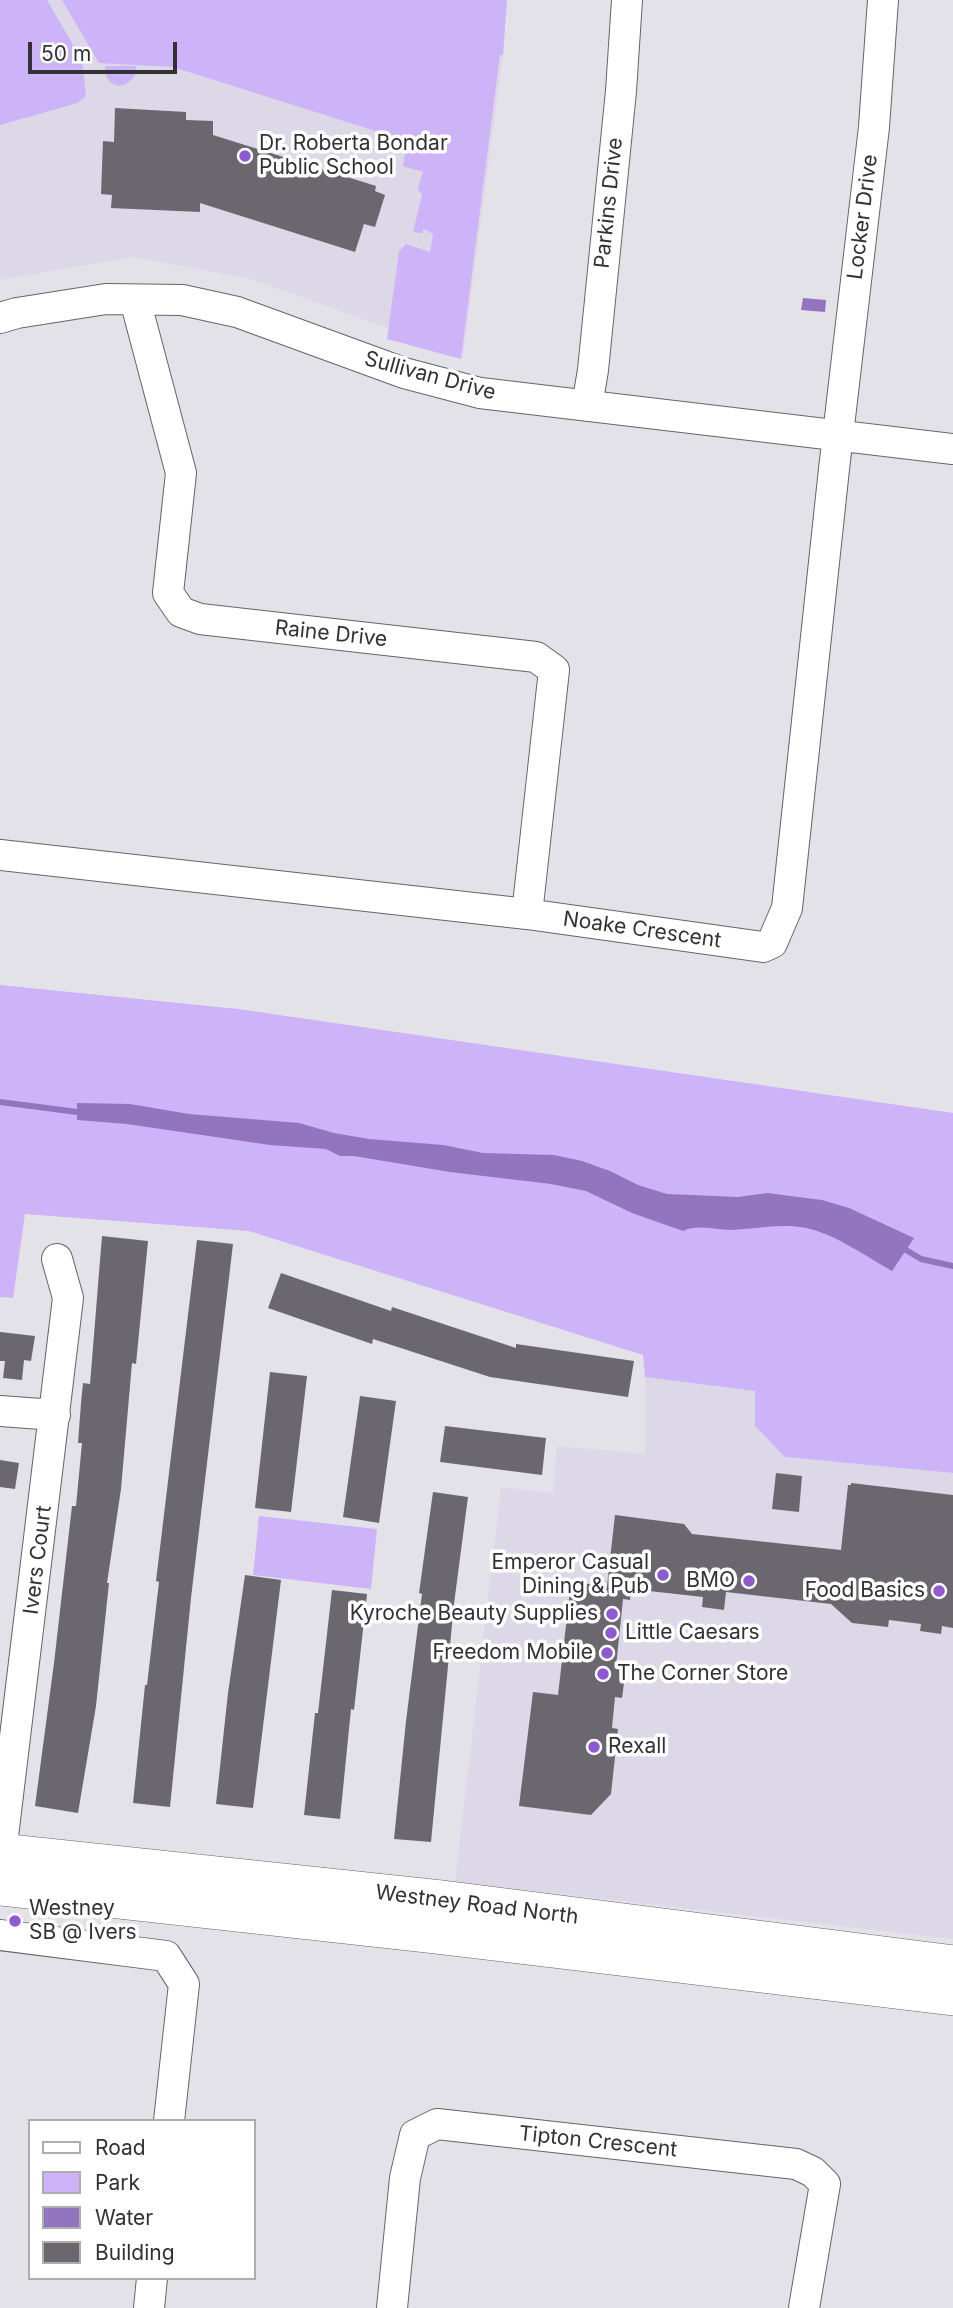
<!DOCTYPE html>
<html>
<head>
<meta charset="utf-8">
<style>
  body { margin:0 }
  #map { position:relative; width:953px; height:2308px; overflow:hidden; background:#e4e2e9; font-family:Inter,sans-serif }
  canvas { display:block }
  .legend { position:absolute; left:28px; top:2119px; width:228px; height:161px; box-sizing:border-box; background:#fff; border:2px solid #adadae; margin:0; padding:9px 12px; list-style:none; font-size:21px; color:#323134 }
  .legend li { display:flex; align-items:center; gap:14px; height:35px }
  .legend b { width:35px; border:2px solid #adadae }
  .scale { position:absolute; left:28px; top:42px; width:149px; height:32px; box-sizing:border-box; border:4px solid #323134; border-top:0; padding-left:9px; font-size:21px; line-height:24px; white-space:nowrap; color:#323134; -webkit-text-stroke:5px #fff; paint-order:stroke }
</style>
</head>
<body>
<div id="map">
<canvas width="953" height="2308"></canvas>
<ul class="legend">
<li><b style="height:9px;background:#fff"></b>Road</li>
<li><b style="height:19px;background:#cdb3f7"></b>Park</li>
<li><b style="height:19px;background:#9274bf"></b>Water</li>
<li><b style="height:19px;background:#6a686e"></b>Building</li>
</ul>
<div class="scale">50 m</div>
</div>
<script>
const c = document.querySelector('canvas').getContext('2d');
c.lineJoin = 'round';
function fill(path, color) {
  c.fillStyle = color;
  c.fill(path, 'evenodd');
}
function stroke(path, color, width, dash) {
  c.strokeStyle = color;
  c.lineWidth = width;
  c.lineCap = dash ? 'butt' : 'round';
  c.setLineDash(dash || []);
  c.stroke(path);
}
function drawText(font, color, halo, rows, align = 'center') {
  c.font = font + ' Inter,sans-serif';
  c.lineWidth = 7;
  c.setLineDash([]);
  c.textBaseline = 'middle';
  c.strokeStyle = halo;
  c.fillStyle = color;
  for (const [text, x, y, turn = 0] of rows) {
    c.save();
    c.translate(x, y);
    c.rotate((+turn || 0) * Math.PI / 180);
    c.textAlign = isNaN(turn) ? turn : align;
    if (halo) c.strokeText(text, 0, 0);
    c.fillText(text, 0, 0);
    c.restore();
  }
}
const built = new Path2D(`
  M34,0H318L357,7L503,55L463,355L251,279L134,257L0,280V8Z
  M645,1377L755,1391V1426L785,1457L953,1473V1939L455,1882L501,1487L553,1493L557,1446L645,1454Z`);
const green = new Path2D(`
  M0,0H47L82,60L86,96L78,103L0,125Z
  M62,0H507L503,55H500L461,359L387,339L399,251L406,244L430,252L433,234L424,229L422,233L413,232L422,195L418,188L423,172L403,166L407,141L173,67L99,63Z
  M105,66H136L135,75C124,93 104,87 105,66Z
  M0,985L238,1009L953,1113V1473L785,1457L755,1426V1391L645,1377L643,1355L249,1231L25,1214L13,1298L0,1297Z
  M259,1516L377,1529L371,1589L253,1575Z`);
const water = new Path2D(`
  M803,298L826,300L825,312L801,310Z
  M77,1103L130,1104L189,1114L299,1123L334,1133L369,1139L443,1145L483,1153L554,1155L582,1161L610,1171L638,1185L667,1194L738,1197L767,1193L822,1200L849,1208L914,1238L892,1271C867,1257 833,1233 806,1228C781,1223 756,1229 731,1230C716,1230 697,1224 683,1231L632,1213L586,1191L551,1184L450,1172L354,1156H340L326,1149L270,1145L127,1124L77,1120Z`);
const stream = new Path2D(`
  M0,1102L85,1113
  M901,1247L921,1259L953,1266`);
const building = new Path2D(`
  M115,108L186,112V120L213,121V135L376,186L375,191L385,195L375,227L364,224L355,252L200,203V212L111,208L112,195L101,194L103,141L114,142Z
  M102,1236L148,1241L136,1364L132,1363L121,1489L107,1583H109L96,1706L78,1813L35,1806L54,1663L72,1506H76L82,1443H78L81,1403L83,1383L90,1384Z
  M197,1240L233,1244L191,1598L170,1807L133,1803L145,1685H147L159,1582L156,1581Z
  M281,1273L391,1311L392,1307L516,1348V1344L634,1361L628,1397L490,1377L373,1339L372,1344L268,1308Z
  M0,1332L35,1336L31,1361L24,1360L22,1380L3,1378L5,1361H0Z
  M270,1372L307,1376L291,1512L255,1508Z
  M360,1396L396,1401L379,1523L343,1517Z
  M445,1426L546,1438L542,1475L440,1462Z
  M0,1460L19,1463L15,1489L0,1487Z
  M776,1473L802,1476L799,1512L772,1509Z
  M851,1483L953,1495V1628L942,1626L941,1634L920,1631L921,1624L889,1620L888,1627L852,1623L831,1604L726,1592L724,1610L702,1607L703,1597L631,1589L630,1600L623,1599L616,1667L626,1668L622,1698L615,1697L612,1728L618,1729L611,1794L591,1815L519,1806L533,1692L558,1695L571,1582L607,1586L615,1515L684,1524L692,1534L841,1550L848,1485H851Z
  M433,1492L468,1497L454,1604L431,1842L394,1839L406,1721L422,1594L419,1593Z
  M245,1575L281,1580L253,1808L216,1804L228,1693Z
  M332,1590L367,1594L354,1710L351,1709L340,1819L304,1815L315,1713H318Z`);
const minor = new Path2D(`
  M135,300L181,473L168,593L181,612L200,619L536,657L554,670L527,914
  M0,318L17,313L106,299L182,300L237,312L404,373L480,393L953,449
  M587,406L593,370L621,91L627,0
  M0,855L527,914L763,947L772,943L787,908L834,469L874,127L883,0
  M0,1411L55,1415
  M0,1861L68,1298L57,1259
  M0,1935L166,1956L184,1984L169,2121
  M149,2308L152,2278
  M392,2308L405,2178L415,2135L437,2124L796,2164L813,2172L825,2184L804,2308`);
const major = new Path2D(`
  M0,1852L441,1899L953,1964
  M0,1887L437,1935L953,1997`);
const markers = [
  [245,156,7,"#8f59d1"],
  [663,1575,7,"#8f59d1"],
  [749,1581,7,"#8f59d1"],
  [939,1591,7,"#8f59d1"],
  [612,1614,7,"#8f59d1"],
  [611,1633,7,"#8f59d1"],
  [607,1653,7,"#8f59d1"],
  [603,1674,7,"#8f59d1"],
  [594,1747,7,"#8f59d1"],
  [15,1921,7,"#8f59d1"]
];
const poiNames = [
  ["Dr. Roberta Bondar",259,144],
  ["Public School",259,168],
  ["Emperor Casual",649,1563,"right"],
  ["Dining & Pub",649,1587,"right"],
  ["BMO",735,1581,"right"],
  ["Food Basics",925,1591,"right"],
  ["Kyroche Beauty Supplies",598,1614,"right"],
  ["Little Caesars",625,1633],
  ["Freedom Mobile",593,1653,"right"],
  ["The Corner Store",617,1674],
  ["Rexall",608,1747],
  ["Westney",29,1909],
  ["SB @ Ivers",29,1933]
];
const streetNames = [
  ["Parkins Drive",609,203,-84],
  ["Locker Drive",863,217,-83],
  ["Sullivan Drive",430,376,15],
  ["Raine Drive",331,634,6],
  ["Noake Crescent",642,930,8],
  ["Ivers Court",38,1560,-83],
  ["Westney Road North",477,1905,7],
  ["Tipton Crescent",598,2142,6]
];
fill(built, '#ddd8e7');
fill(green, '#cdb3f7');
fill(water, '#9274bf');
stroke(stream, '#9274bf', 6);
fill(building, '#6a686e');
stroke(minor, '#66636a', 32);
stroke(major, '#66636a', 38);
stroke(minor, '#fff', 30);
stroke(major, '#fff', 37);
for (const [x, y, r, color] of markers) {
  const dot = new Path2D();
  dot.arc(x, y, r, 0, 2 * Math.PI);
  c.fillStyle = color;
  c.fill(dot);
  stroke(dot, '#fff', 2.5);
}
drawText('21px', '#323134', '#fff', poiNames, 'left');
drawText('21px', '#323134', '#fff', streetNames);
</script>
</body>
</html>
